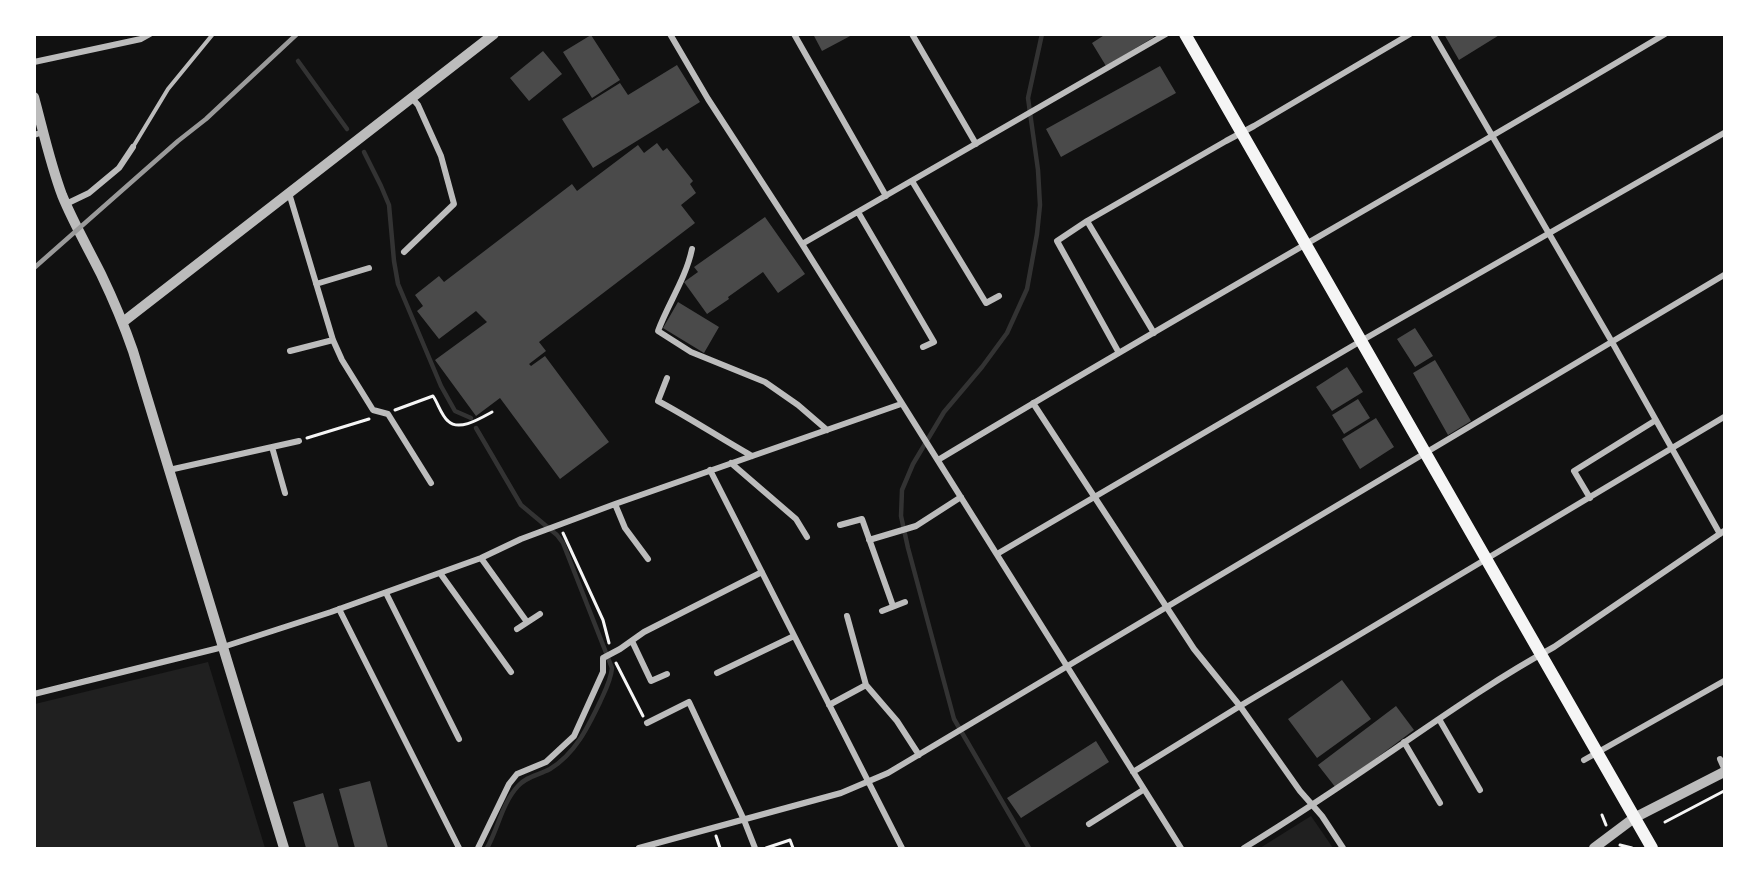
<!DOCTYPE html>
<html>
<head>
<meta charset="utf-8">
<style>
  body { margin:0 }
  #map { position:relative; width:1759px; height:883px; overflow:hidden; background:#111; font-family:Karla,sans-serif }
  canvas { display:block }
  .frame { position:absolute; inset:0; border:36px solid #fff; pointer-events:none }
</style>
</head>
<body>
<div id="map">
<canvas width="1759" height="883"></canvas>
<div class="frame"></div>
</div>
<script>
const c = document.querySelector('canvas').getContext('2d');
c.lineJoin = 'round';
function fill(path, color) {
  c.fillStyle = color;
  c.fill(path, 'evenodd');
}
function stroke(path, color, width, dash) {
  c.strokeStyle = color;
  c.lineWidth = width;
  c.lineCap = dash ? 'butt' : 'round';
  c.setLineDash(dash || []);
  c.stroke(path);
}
const green = new Path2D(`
  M208,662L265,848H35V704Z
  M1311,816L1333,848H1260Z`);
const stream = new Path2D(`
  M298,61L347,129
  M364,152L381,186L389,205L394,261L398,284L441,386L455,411L471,418
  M476,428L521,505L557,535L563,543L612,668C611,680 605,691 600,702C588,727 575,754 550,769C539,775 527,776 518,786C502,803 498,829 487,848
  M1029,848L954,719L908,548L901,516L902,490L913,464L944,412L982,367L1007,333L1027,289L1037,234L1040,205L1038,170L1028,98L1042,34`);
const building = new Path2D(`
  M813,34H854L822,51Z
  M1106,34H1153L1154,37L1106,66L1092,43Z
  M1444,34H1501L1459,60Z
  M591,35L620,80L592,98L563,52Z
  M543,51L562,74L529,101L510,78Z
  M677,65L700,102L593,168L562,119L620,83L628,95Z
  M1160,66L1176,93L1061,157L1046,129Z
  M657,143L663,151L667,148L693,181L690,184L696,193L681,205L695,223L539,342L546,351L529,364L531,366L545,356L609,442L560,479L500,398L476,416L435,360L487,322L476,311L439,339L417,311L423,306L415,295L439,276L444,282L572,184L577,191L638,145L644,153Z
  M765,217L805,274L778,293L763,272L728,297L729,299L707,314L684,282L698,272L694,267Z
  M678,302L719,327L704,353L663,328Z
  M1415,328L1433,356L1415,367L1397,339Z
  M1435,360L1471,421L1448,435L1413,373Z
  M1347,367L1363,392L1332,411L1316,387Z
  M1358,399L1370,418L1344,434L1332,415Z
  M1376,418L1394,447L1360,469L1342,439Z
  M1342,680L1371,719L1317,758L1288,719Z
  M1396,706L1414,730L1336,788L1318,765Z
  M1096,741L1109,762L1021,818L1007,798Z
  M370,781L388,848H355L339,789Z
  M323,793L339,848H306L293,802Z`);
const path = new Path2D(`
  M395,410L433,396C438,403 441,415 448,421C459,432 481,418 492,412
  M307,438L369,419
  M563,533L603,620L609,643
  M616,663L643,716
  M1602,815L1606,825
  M1665,822L1724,791
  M716,836L720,848
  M1620,845L1632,848
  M766,848L790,840L793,848`);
const service = new Path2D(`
  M133,147L168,89L213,34`);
const minor = new Path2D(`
  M670,34L708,99L802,244L1181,848
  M794,34L886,196
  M912,34L976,144
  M1433,34L1612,342L1720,534
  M34,62L141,39L150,34
  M34,135L43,132
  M912,181L986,303L999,296
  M289,193L333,340L342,360L373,410L388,414L431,483
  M66,204L89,193L119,168L133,147
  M858,212L934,342L923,347
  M1087,221L1154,333
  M802,244L1166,34
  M692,249C686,278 668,304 658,331L691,352L765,382L798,405L827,430
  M404,252L454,204L441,156L418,105L412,98
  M316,284L369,268
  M290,351L333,340
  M1119,353L1057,241L1087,221L1226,141L1254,126L1410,34
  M667,378L658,401C690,418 720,438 752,456
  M1033,403L1194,649L1240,706L1300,791L1322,816L1343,848
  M272,447L285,493
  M938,460C1179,315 1424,178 1665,34
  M731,463L796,519L807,537
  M169,470L299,441
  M710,470L902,848
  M1590,498L1574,471L1656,420
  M615,504L625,528L648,559
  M840,525L862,519L893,606
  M869,540L916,526L961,497
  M997,554L1361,341L1724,133
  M481,558L527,622
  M440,573L511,672
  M386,593L459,739
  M339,609L459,848
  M882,611L905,602
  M847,616L866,685L897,721L919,755
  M517,629L540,614
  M632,641L651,681L667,674
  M717,673L794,636
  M34,694L223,647L331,612L481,558L521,539L615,504L901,404
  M829,705L866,685
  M1439,719L1480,790
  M647,723L689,702L744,820L755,848
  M1404,742L1440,803
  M1720,759L1724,768
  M1584,760L1724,681
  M1133,772L1240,706L1724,417
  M1089,824L1143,790
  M478,848L509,784L517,774L546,762L574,736L603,672V658L620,649L644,632L762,572
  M639,848L841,793L888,773L1724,275
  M1244,848C1293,818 1341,786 1389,753C1443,716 1497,678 1554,647L1724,531`);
const tertiary = new Path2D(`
  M34,97C43,130 50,163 62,195C73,222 88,248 101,274C113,299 124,325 133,351L284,848
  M123,322L494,34
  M1594,848L1634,818L1724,772`);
const secondary = new Path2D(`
  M1185,34L1652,848`);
const rail = new Path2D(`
  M34,268L178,141L206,119L297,34`);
fill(green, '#202020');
stroke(stream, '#333', 4.5);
fill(building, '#4a4a4a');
stroke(path, '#f5f5f5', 3);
stroke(service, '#bcbcbc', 4);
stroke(minor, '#bcbcbc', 6);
stroke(tertiary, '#bcbcbc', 10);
stroke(secondary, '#f5f5f5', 12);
stroke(rail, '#9a9a9a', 4.5);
</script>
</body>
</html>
